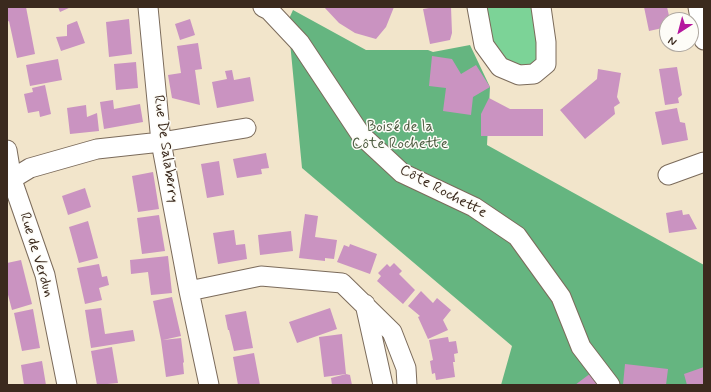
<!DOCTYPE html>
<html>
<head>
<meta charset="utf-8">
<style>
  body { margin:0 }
  #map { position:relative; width:711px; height:392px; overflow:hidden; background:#f2e5cb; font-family:Mynerve,sans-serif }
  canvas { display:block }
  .frame { position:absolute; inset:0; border:8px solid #3b2a1e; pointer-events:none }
  .north { position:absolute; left:659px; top:12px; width:40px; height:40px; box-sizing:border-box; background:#fdfcf7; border:1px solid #afa8a0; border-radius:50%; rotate:216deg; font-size:11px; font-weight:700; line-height:16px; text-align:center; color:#3b2a1e }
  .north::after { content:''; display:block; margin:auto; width:14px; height:18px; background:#b5179e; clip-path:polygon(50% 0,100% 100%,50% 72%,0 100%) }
</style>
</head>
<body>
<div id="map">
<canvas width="711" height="392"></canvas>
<div class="frame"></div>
<div class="north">N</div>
</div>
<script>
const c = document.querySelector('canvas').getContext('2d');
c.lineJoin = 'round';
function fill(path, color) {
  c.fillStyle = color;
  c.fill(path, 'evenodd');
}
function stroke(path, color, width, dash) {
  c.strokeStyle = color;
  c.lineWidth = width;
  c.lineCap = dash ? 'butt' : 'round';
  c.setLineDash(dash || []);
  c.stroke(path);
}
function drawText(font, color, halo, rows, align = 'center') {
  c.font = font + ' Mynerve,sans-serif';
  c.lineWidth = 3;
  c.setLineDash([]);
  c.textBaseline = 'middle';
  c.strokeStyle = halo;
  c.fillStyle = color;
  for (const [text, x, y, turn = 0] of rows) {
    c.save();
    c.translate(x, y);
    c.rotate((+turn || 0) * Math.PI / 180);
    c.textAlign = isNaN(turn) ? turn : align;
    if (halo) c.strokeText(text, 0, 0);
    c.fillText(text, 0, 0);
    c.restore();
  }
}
const green = new Path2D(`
  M485,7H533L539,52L534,64L518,68L503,60L490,36Z`);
const forest = new Path2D(`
  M293,10L366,50H428L433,52L470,45L490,87L487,145L704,265V385H501L512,346L302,168L288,21Z`);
const building = new Path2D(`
  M7,7H26L35,54L17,58L9,21L7,22Z
  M58,7H71L60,12Z
  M324,7H394L386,27L376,39L355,33L339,23Z
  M435,7H451L452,33L450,40L430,44L423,9Z
  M644,7H667L670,20H667V27L649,31Z
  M129,19L132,54L109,57L106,22Z
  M190,19L195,35L180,40L175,24Z
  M77,21L85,43L61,51L56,37L67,36V25Z
  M198,43L202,69L195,70L200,105L172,98L168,75L181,73L177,46Z
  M432,56L452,59L461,74L476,65L490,87L473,97L471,115L443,111L446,88L429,86Z
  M58,59L62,80L30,86L26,65Z
  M136,62L138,88L116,90L114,64Z
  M677,67L682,95L678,98L679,103L665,105L659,69Z
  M598,69L621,73L617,97L620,103L614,107L615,114L585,139L560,110L597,79Z
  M232,70L234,80L250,77L254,101L217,108L212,82L227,79L225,71Z
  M45,85L51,114L40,117L39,111L28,113L24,94L33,92L32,88Z
  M489,98L510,109H543V136H481V114Z
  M113,100L114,109L140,104L143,122L104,129L100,102Z
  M86,105L87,117L97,113L99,131L70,134L67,108Z
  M677,108L680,122L685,123L688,140L662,145L655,112Z
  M266,153L269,168L261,169L262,174L237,178L233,159Z
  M219,161L224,195L207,198L201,164Z
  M153,172L159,209L138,212L132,176Z
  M85,188L91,207L68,215L62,196Z
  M682,210L683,215L689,214L697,229L669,233L666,213Z
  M305,214L318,216L315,237L337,240L334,259L325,258V261L299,258Z
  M159,215L165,251L142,254L137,218Z
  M88,221L98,258L79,263L69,227Z
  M234,230L236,245L245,244L247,259L218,264L213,233Z
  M291,231L293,251L260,255L258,235Z
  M350,244L377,254L370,274L337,262L344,245L349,247Z
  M168,256L172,293L151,295L148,272L131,274L130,260Z
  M21,260L32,304L12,310L7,291V263Z
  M394,263L402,271L399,274L415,290L403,304L377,281L381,276L378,273L387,264L390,267Z
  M99,264L102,277L107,276L109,285L99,288L102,300L85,304L77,268Z
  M421,291L433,303L437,298L451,310L443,320L448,330L428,339L418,317L420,316L408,306Z
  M172,297L181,336L163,340L181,338L184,362L183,363L184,374L166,377L161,340L153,301Z
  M101,308L105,334L133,330L135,341L91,348L85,310Z
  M330,308L337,329L297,343L289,322Z
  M33,309L40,348L22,351L14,313Z
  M246,311L253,348L234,351L229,330H228L225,315Z
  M342,334L346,374L350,375L352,385H332L331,378L346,374L324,377L319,337Z
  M448,337L449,342L456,341L458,353L454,354L455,362H453L455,377L436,380L435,373L432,374L430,361L433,360L429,340Z
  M112,347L118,383L97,385L91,351Z
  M254,353L260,385H238L233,357Z
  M42,361L46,385H24L21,365Z
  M625,364L668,369L666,385H623Z
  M704,367V385H687L684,374Z
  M591,373L600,385H575Z`);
const minor = new Path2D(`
  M148,7L161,142L189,291L209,385
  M263,7L269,10L300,43L361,135L402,173L474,207L517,236L561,297L581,347L610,385
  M477,7L484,45L500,67L519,75L534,74L546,64V42L541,7
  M698,7L704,40
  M7,150L12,180L45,275L67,385
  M668,175L704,162
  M7,182L30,168L97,149L161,142L246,128
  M189,291L261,276L342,283L392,332L406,368L407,385
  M365,304L383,385`);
const parkNames = [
  ["Boisé de la",400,128],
  ["Côte Rochette",400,145]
];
const streetNames = [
  ["Rue De Salaberry",165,149,82],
  ["Côte Rochette",443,192,28],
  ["Rue de Verdun",36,255,73]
];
fill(green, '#7cd397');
fill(forest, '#65b580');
fill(building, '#ca93c1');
stroke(minor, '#7b6b5b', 21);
stroke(minor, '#fff', 19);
drawText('15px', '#4e5d42', '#fdfcf7', parkNames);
drawText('15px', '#3b2a1e', '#fdfcf7', streetNames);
</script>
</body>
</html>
